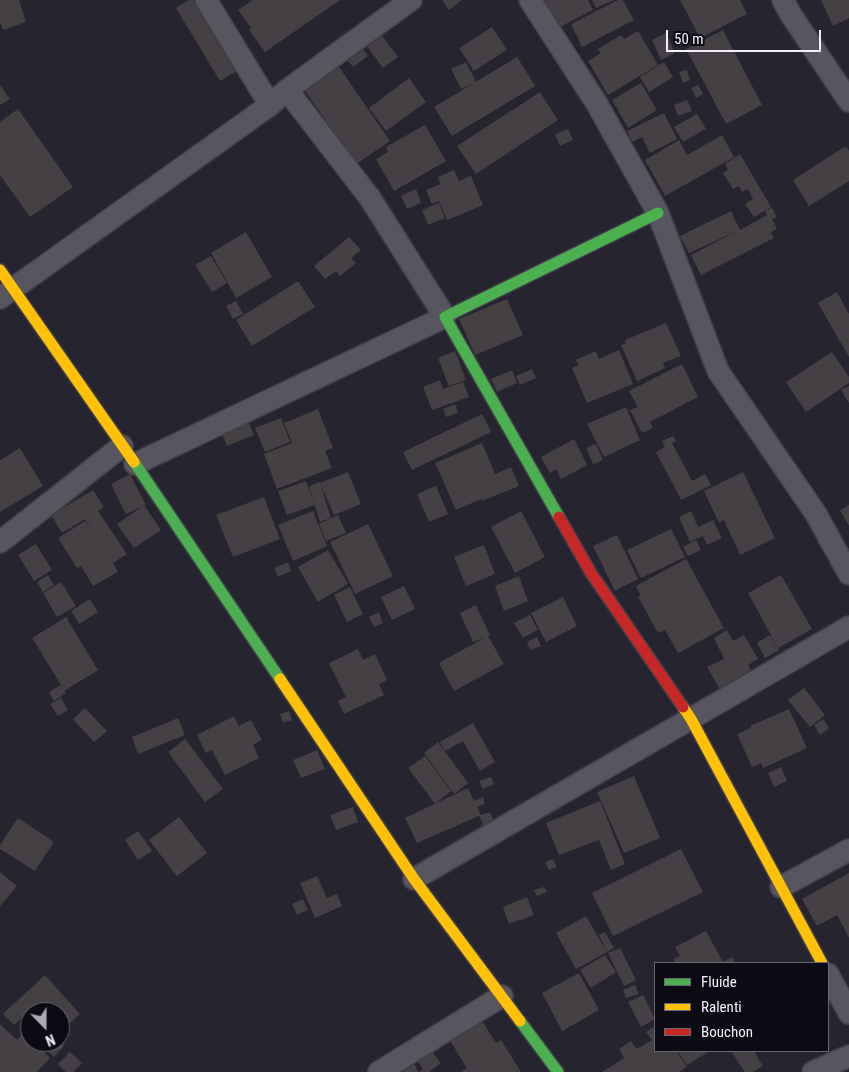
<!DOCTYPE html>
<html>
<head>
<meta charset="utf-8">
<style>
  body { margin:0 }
  #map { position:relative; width:849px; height:1072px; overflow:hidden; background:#26242f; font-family:"Roboto Condensed",sans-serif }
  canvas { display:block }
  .legend { position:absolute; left:654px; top:962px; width:175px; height:90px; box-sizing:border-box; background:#0c0b14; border:1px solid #686772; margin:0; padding:6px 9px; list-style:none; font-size:15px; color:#f2f0fe }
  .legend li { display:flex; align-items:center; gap:10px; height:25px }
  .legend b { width:25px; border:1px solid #686772 }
  .north { position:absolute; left:20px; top:1002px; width:50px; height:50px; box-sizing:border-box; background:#0c0b14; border:1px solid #686772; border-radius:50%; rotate:158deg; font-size:14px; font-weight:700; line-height:20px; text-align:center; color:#f2f0fe }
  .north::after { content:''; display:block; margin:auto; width:18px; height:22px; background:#aba9b6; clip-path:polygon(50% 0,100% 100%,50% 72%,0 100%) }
  .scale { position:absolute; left:666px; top:30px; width:155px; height:22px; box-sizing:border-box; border:2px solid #f2f0fe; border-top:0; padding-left:6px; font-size:15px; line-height:18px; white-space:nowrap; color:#f2f0fe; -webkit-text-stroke:4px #0c0b14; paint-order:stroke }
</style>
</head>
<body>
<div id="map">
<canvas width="849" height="1072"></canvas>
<ul class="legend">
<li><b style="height:6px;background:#4caf50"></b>Fluide</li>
<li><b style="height:6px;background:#ffc107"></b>Ralenti</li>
<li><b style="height:6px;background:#c62828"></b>Bouchon</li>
</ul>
<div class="north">N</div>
<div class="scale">50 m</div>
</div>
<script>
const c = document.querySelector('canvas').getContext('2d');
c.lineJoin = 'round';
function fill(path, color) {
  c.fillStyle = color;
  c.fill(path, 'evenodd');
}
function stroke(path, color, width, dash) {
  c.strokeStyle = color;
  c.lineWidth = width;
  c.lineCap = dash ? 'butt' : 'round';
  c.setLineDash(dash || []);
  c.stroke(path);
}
const building = new Path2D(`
  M0,0H19L26,22L3,30L0,22Z
  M189,0H195L237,71L220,81L176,8Z
  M253,0H340L265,52L249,30L251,28L238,10Z
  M442,0H462L449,10Z
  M541,0H588L593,10L556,29Z
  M592,0H614L596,8Z
  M618,0H623L634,20L582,47L571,24Z
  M680,0H740L747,14L700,38Z
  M821,0H849V18L833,26Z
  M492,27L507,50L474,71L459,48Z
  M378,30L398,57L383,68L363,41Z
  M723,30L762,105L726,124L686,49Z
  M638,31L658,65L608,95L588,61L601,53L598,49L621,35L624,39Z
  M666,33L675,53L661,60L652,40Z
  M359,43L368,56L353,67L343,55Z
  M517,57L535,86L452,136L434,107Z
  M466,62L476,82L461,89L451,69Z
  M664,62L673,77L649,92L640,77Z
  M337,64L390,141L356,164L303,88Z
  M687,70L690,80L683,83L679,72Z
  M409,78L426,102L386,131L369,108Z
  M641,83L657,110L628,128L612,100Z
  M0,85L10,99L0,105Z
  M698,85L703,94L696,98L691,88Z
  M540,92L558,120L476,174L457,146Z
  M687,100L692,111L678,116L674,105Z
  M18,109L73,187L30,217L0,175V122Z
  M664,113L677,139L650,153L642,137L632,142L627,131Z
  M697,114L706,129L683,142L674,127Z
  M425,125L446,161L394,191L376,159L388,152L386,147Z
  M568,129L573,140L560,146L555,134Z
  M722,135L734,157L665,196L645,160L679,140L687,155Z
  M846,146L849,151V181L809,206L793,180Z
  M740,154L771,207L754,217L745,204L753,199L748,189L742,192L739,186L733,189L723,173L728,170L725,164Z
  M454,170L459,181L471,176L483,205L447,220L439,201L432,204L426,190L440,184L438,177Z
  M416,189L421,203L407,209L401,196Z
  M439,203L445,218L428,225L422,210Z
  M772,208L777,217L772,219L777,229L771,232L774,238L701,275L691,255L737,231L689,253L680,236L731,211L740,230L767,215L765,211Z
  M246,232L272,277L236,298L211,253Z
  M349,237L361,250L351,258L356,263L340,276L336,271L325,279L314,266Z
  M211,256L227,283L212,292L195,265Z
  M298,281L315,307L252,346L236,320Z
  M837,292L849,314V357L818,303Z
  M507,299L523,335L475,355L459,319Z
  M236,301L243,314L233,319L226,306Z
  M666,323L681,356L663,363L665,368L637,381L621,345L626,343L625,340Z
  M619,350L633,384L587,403L572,368L579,365L576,360L596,351L599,359Z
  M455,351L466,380L449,386L438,358Z
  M832,352L849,377V383L806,412L786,382Z
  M682,364L698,397L650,422L653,428L642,433L630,410L638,407L629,391Z
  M532,369L536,378L520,385L516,376Z
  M512,370L517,383L497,392L491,379Z
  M440,380L443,389L463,382L469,397L432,410L423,387Z
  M849,386V402H848L841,390Z
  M455,404L458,413L446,417L443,409Z
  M626,407L640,440L604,457L587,424Z
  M318,409L333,448L325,451L332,468L277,489L264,454L292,443L284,423Z
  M482,414L491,432L412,470L403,452Z
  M246,416L254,435L227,446L219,427Z
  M281,418L290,442L265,452L255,428Z
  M673,436L676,441L672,443L692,481L705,474L711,485L681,500L656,452L665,447L662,441Z
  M574,439L587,465L561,479L556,469L550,473L541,457Z
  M482,443L495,474L511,467L519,486L482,501L481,499L456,510L435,463Z
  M596,444L603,460L593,464L586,448Z
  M20,448L43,486L0,512V460Z
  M348,472L361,504L334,515L320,483Z
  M743,472L775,538L740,555L724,520L719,523L704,491Z
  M130,474L146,505H144L161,530L134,548L117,524L143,506L126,514L111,484Z
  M306,481L315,505L287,515L278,491Z
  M320,482L331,518L320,522L309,486Z
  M436,486L448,514L429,522L417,494Z
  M93,490L104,507L98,511L127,554L113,563L118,572L93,586L81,566L77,568L58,538L85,521L91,528L85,519L62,533L51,515Z
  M264,497L280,539L233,557L216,515Z
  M849,505V526L840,510Z
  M313,511L327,546L293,561L278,525Z
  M521,511L545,557L515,573L491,527Z
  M691,511L698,527L713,520L722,538L707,545L703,536L690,542L679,517Z
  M338,515L346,533L326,541L319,524Z
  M368,524L393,576L355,594L330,542Z
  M671,529L685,557L641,578L627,550Z
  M617,535L638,579L615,591L593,546Z
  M696,540L701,550L688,556L683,547Z
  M36,544L52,570L34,581L18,555Z
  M484,545L495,574L466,586L454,557Z
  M328,550L348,584L318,602L298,567Z
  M686,559L724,628L678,653L665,630L658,633L638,597L641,596L636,586Z
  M288,562L291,571L278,577L274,568Z
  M48,575L54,585L43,592L37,582Z
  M781,575L812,629L778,648L748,593Z
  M519,576L528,601L504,611L495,586Z
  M61,582L76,606L57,617L43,593Z
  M404,586L415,609L392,620L381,597Z
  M350,587L363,614L347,622L334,595Z
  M563,597L577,626L546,642L531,613Z
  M90,599L98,612L79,624L71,611Z
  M476,605L490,635L488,636L504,664L454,691L439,663L484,638L473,642L460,613Z
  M379,612L383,623L374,627L369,617Z
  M530,615L538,630L523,638L514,623Z
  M66,617L98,670L64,691L66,693L54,701L49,692L61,685L32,638Z
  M727,630L733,641L744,635L758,659L748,665L751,670L732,681L735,685L722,693L707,667L724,659L714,638Z
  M770,635L779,650L765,658L757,643Z
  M537,637L541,646L530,650L527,642Z
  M358,649L363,660L375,654L387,680L379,684L384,695L344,714L338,701L346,697L329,663Z
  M804,688L825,715L810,727L788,700Z
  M61,698L68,710L58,716L50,704Z
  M85,708L107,731L94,742L73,719Z
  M789,709L807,748L763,768L761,763L752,767L737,734L751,728L750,726Z
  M289,711L292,720L283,723L280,714Z
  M234,716L239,726L251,720L262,740L253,745L259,758L225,775L212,750L206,753L197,735Z
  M178,718L185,735L138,754L132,737Z
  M823,719L829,728L820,735L814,725Z
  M473,723L495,762L480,771L463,741L445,751L440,742Z
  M185,739L223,789L205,802L168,752Z
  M438,742L468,783L454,794L424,753Z
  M317,750L325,769L301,778L293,760Z
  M425,756L451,791L435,804L408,768Z
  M781,767L787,781L774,787L768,773Z
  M634,776L660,838L624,853L597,792Z
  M491,777L494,784L483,789L479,781Z
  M468,788L474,801L483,797L485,804L477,807L481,815L490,812L498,829L487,834L479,816L417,843L405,818Z
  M600,801L625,864L611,870L599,840L602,839L559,855L546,823Z
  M353,807L358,822L336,830L330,815Z
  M179,817L207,853L177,876L149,840Z
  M18,818L54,842L35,871L0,849V845Z
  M138,831L152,851L138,860L125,840Z
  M681,849L703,892L613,936L592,893Z
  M553,859L557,867L549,870L545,862Z
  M0,872L17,886L0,906Z
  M849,873V938L837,915L817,926L802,899Z
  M317,876L327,898L337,894L342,906L315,918L300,883Z
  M544,887L547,892L537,896L534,890Z
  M527,897L534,915L509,924L503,907Z
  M303,899L308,910L297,915L292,904Z
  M586,916L607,952L576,969L556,933Z
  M706,931L723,962L732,957L735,963H676L673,959L680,956L675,947Z
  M605,932L614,948L607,952L599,935Z
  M620,948L636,980L624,986L608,953Z
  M605,955L616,972L591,988L580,970Z
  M579,973L599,1010L562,1031L542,993Z
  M45,975L80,1014L64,1029L60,1025V1012H48L43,1007L38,1012L30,1011L14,1025L3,1014Z
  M635,985L639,994L626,998L623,990Z
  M643,995L655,1019L641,1027L628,1002Z
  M481,1019L496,1043L501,1040L521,1072H461L467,1068L449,1039Z
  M0,1024L17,1040L24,1033L30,1039V1042H34L50,1058L37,1072H0Z
  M655,1026V1051H676L687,1067L679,1072H602L624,1058L619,1049L631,1041L637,1049L652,1040L646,1032Z
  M38,1042H60L64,1046L54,1057Z
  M677,1051H710L687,1065Z
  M731,1051H754L763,1066L753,1072H745Z
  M70,1052L82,1063L73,1072H66L58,1064Z
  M432,1052L441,1063L429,1072H401L400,1070L412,1061L419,1072L423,1069L418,1062Z`);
const street = new Path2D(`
  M206,0L270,105
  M530,0L597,104L658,213L718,371L816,514L849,574
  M783,0L791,15L849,101
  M0,298L270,105L287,90L411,0
  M135,464L445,317L370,198L287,90
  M0,542L122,446
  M414,879L849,627
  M781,887L849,850
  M828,974L849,1013
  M379,1072L502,996
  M813,1072L849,1056`);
const fast = new Path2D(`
  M134,462L280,679
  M559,517L445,317L658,213
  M520,1021L558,1072`);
const slow = new Path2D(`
  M0,270L134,462
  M280,679L414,879L520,1021
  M683,707L691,719L822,963`);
const jam = new Path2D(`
  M559,517L591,573L683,707`);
fill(building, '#444043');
stroke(street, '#413f49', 24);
stroke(fast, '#413f49', 14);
stroke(slow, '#413f49', 14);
stroke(jam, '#413f49', 14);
stroke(street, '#57555d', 21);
stroke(fast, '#4caf50', 11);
stroke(slow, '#ffc107', 11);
stroke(jam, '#c62828', 11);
</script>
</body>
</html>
